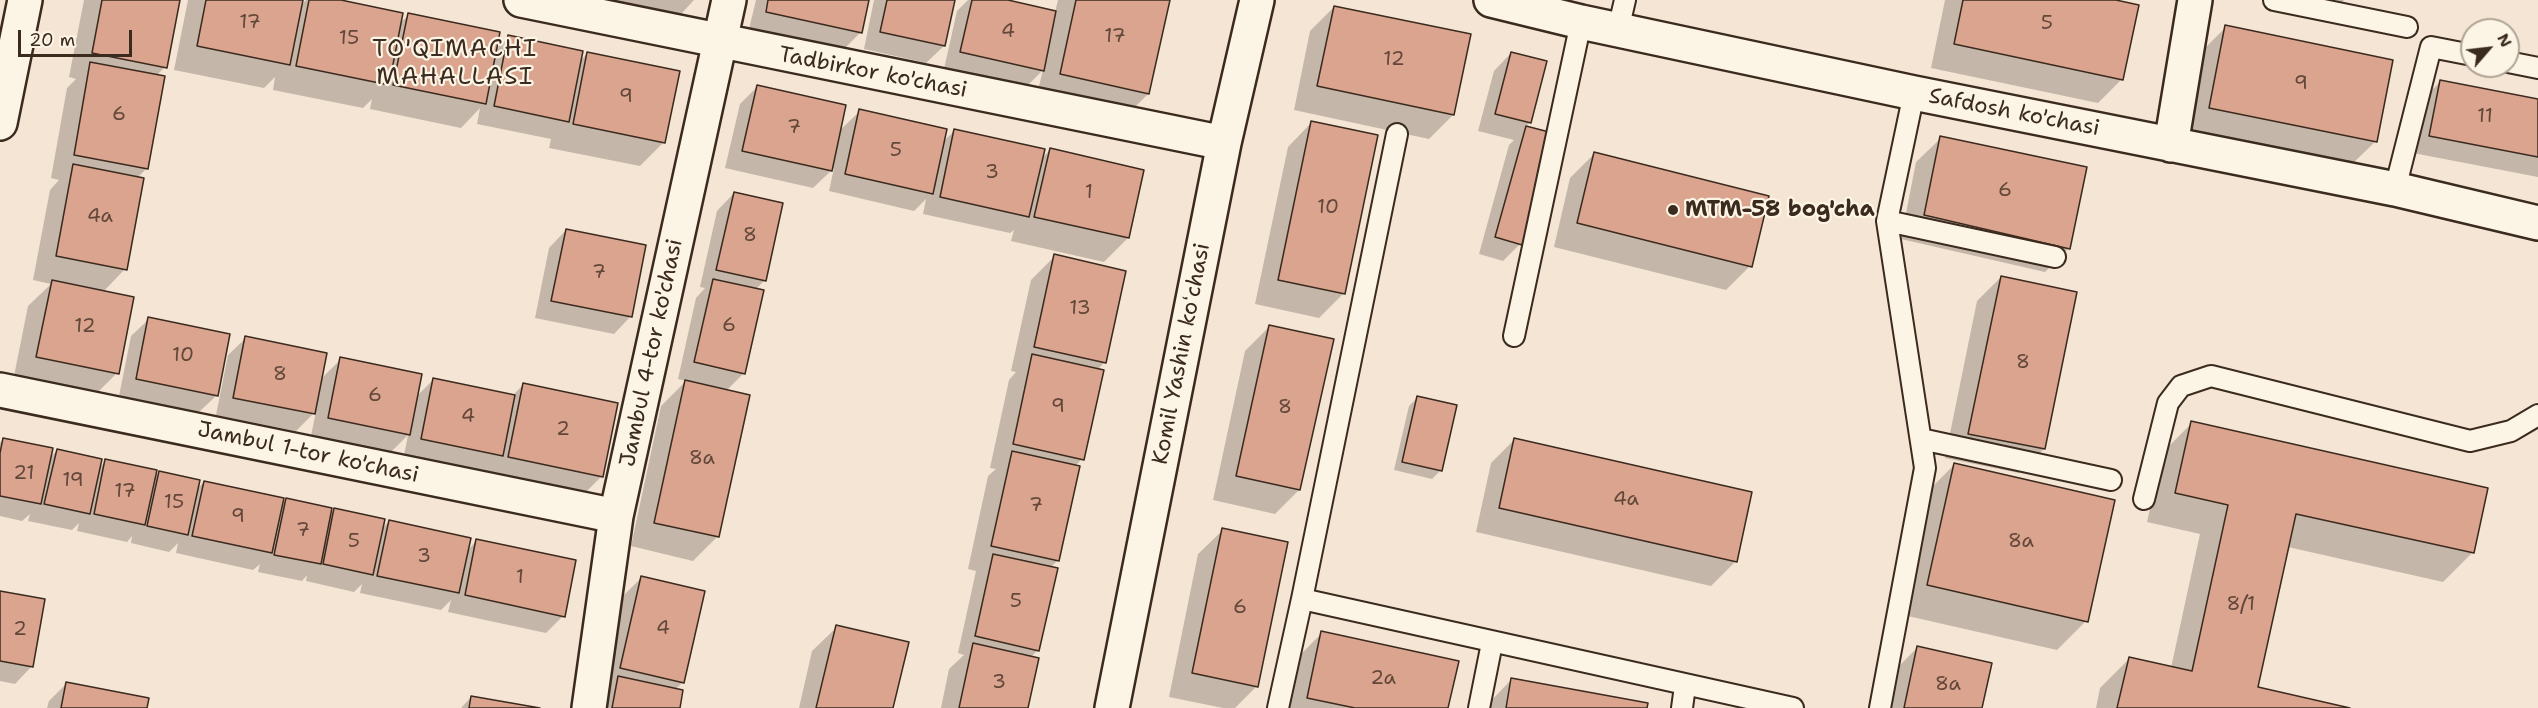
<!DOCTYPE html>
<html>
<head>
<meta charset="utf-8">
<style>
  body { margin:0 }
  #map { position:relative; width:2538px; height:708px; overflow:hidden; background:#f5e5d4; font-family:"Shantell Sans",sans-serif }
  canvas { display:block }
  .north { position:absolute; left:2460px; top:18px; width:60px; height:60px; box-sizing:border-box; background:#fcf5e5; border:2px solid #afa495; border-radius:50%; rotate:62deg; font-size:16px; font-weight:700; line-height:24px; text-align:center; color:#3b2a1e }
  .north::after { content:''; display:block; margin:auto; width:21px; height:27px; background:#3b2a1e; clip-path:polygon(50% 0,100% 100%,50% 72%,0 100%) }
  .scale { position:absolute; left:18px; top:30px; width:114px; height:27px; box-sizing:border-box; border:3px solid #3b2a1e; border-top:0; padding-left:8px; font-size:18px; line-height:21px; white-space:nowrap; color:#3b2a1e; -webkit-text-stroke:4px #fcf5e5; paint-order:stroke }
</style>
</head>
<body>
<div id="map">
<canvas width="2538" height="708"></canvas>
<div class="north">N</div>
<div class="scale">20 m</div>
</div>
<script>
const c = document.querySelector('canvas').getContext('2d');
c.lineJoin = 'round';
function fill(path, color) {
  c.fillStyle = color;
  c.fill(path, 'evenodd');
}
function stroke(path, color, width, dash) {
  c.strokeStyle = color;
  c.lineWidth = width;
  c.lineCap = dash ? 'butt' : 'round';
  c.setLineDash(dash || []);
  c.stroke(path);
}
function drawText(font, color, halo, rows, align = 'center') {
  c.font = font + ' "Shantell Sans",sans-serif';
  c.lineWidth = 4.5;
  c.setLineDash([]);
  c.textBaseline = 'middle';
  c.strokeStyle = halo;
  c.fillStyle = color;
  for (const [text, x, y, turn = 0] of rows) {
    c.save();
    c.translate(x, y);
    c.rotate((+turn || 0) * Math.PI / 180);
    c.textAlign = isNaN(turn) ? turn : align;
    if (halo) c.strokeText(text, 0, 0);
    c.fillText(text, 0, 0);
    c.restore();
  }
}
const shadow = new Path2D(`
  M84,0H178L165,67L156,76L147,168L137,178L125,269L103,292L117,373L93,397L13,381L28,306L51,284L33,280L50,190L59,180L51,178L67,88L76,79L69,77Z
  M188,0H301L300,6L306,0H333L399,24L409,15L495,50L509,37L579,62L588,53L664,142L640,166L549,148L551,139L477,124L480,108L461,128L370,109L372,99L363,108L273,90L275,77L264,88L174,70Z
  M585,0H694L669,27Z
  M756,0H868L861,32L843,50L749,29Z
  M874,0H954L944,46L926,63L864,49Z
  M968,0H1001L1055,12L1058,0H1168L1148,94L1124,118L1036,98L1043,70L1025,88L944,69L957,11Z
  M1945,0H2109L2122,79L2098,103L1931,68Z
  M2276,0H2344L2332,12Z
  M1334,7L1453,115L1429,139L1294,110L1310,31Z
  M2226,27L2376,141L2351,165L2185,131L2202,51Z
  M1511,53L1530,122L1525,127L1551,134L1520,244L1503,261L1479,254L1509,145L1514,140L1478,131L1494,71Z
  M2441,81L2538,100V177L2413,153L2423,99Z
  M757,87L839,131L860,111L943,142L955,130L1041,159L1050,150L1128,238L1104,262L1011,241L1014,230L1010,233L923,214L926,199L914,211L829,191L834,168L813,188L725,168L740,104Z
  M1312,122L1343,294L1319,318L1255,304L1288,147Z
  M1941,138L2069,248L2045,272L1901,239L1916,162Z
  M1594,154L1750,266L1726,290L1554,247L1570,178Z
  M734,193L765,280L755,290L744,373L726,391L748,396L717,537L693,561L631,546L661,406L686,381L678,379L696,298L705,288L700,287L717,211Z
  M566,230L631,316L614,334L535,318L549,248Z
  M1055,256L1124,272L1104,363L1097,370L1082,459L1075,466L1058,560L1050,568L1038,650L1030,658L1026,708H941L949,669L964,655L958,653L976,571L968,569L988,476L996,469L990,468L1009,380L1016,372L1011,371L1031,280Z
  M2001,277L2044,449L2019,473L1945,458L1977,301Z
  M149,319L217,395L199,412L119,396L131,336Z
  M1270,326L1299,490L1275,514L1213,500L1245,351Z
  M246,338L321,379L341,359L416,397L434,379L513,395L523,385L602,476L578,500L404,456L408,435L391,452L311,436L316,411L296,431L216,415L228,355Z
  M1418,397L1441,470L1432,479L1394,470L1409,406Z
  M2192,423L2487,489L2472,553L2443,582L2288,547L2257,689L2344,708H2096L2100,688L2129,659L2171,668L2200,534L2147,522L2163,452Z
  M4,439L49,459L57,450L99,468L106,461L154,478L159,473L196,490L204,482L281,505L286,500L329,515L335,510L381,530L389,521L467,551L477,540L563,616L546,633L448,612L451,600L441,610L360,593L362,584L354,592L306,581L307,575L302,581L258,572L260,564L253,570L176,553L178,543L169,552L131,543L132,536L127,542L77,531L79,523L72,530L28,521L30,514L22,521L0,516V443Z
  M1515,439L1735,562L1711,586L1476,532L1491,463Z
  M1954,465L2086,621L2057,650L1899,614L1925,494Z
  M1223,530L1257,686L1235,708H1223L1169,697L1198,554Z
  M641,578L683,682L675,690L678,708H599L602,695L610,687L604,685L624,595Z
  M0,592L32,666L15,684L0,681Z
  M837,627L891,708H799L812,651Z
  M1322,633L1446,708H1287L1298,657Z
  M1917,648L1981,708H1886L1893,672Z
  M1512,679L1645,708H1487L1488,704Z
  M66,684L145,708H47L49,701Z
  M471,697L531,708H461Z`);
const building = new Path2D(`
  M102,0H180L167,68L92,53Z
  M206,0H303L290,65L197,46Z
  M309,0H341L403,13L389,85L296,66Z
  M768,0H869L862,33L766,12Z
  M887,0H955L945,46L880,32Z
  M972,0H1008L1056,11L1044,71L960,52Z
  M1076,0H1170L1149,94L1060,74Z
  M1963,0H2116L2139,5L2123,80L1954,44Z
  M1334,6L1471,34L1454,115L1317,86Z
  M408,13L500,32L486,104L393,85Z
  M2225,25L2393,60L2377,142L2209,108Z
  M508,35L583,51L569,122L494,106Z
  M587,52L680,71L665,143L573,124Z
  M1511,52L1547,61L1531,123L1495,114Z
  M90,62L165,76L148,169L74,155Z
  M2440,80L2538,99V157L2429,136Z
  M757,85L846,105L832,171L742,151Z
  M859,109L947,129L933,194L845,174Z
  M1311,121L1378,135L1345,294L1278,280Z
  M1526,126L1553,133L1522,245L1495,237Z
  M954,129L1045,149L1029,217L940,197Z
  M1940,136L2087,167L2070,249L1924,215Z
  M1050,148L1144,170L1129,238L1034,217Z
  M1594,152L1769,196L1752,267L1577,223Z
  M73,164L144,178L127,270L56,256Z
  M734,192L783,203L766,281L716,270Z
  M566,229L646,245L632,317L551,301Z
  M1054,254L1126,271L1106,363L1034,347Z
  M2001,276L2077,292L2045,449L1968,434Z
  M713,279L764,290L745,374L694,362Z
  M52,280L134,297L119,374L36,357Z
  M148,317L230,334L218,396L136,379Z
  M1269,325L1334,339L1300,490L1236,476Z
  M245,336L327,353L315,414L233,398Z
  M1032,354L1104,370L1084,460L1013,444Z
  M340,357L422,374L410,435L328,418Z
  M433,378L515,395L503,456L421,439Z
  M685,380L750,395L719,537L654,523Z
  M523,383L618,403L603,477L508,457Z
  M1417,396L1457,405L1442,471L1402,462Z
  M2191,421L2488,488L2474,553L2296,514L2258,687L2350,708H2117L2129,657L2192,671L2228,505L2175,493Z
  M3,438L53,448L41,504L0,496V453Z
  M1514,438L1752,492L1737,562L1499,508Z
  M57,449L102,459L90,514L44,504Z
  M1012,451L1080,466L1059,561L991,546Z
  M105,459L157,470L145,525L94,514Z
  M1954,463L2115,500L2088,622L1927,585Z
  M159,471L200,480L188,535L147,526Z
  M204,481L284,498L272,553L192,536Z
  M286,498L332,508L321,564L274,555Z
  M334,508L385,519L373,575L323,564Z
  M389,520L471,538L459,593L377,576Z
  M1222,528L1288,542L1258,687L1192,673Z
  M476,539L576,560L565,617L465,595Z
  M993,554L1058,568L1039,651L975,636Z
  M641,576L705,591L684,683L620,668Z
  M0,591L45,599L33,667L0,661Z
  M836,625L909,642L893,708H816Z
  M1321,631L1459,661L1448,708H1355L1307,698Z
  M973,643L1039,658L1028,708H959Z
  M1917,646L1992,663L1982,708H1904Z
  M618,676L683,690L680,708H612Z
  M1511,678L1648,703L1647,708H1506Z
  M66,682L149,698L147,708H61Z
  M471,696L540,708H469Z`);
const lane = new Path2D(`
  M2274,0L2407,27
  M1618,30L1625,0
  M2508,62L2538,68
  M2395,189L2431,47L2472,55
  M1887,221L2055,257
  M1514,336L1581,22
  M1921,439L2111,480
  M2144,499L2168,403L2181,386L2211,376L2470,441L2511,431L2538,415
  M1302,599L1793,708
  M1278,708L1302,599L1397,134
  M1479,708L1492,643
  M1682,708L1685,686
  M1880,708L1925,468L1887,221L1914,93`);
const street = new Path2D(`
  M521,0L1224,143
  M1491,0L1581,22L1914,93L2395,189L2538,223
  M0,123L25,0
  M2171,145L2195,0
  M0,390L616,516
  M589,708L616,516L729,0
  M1112,708L1224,143L1257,0`);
const markers = [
  [1673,210,6,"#3b2a1e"]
];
const numberNames = [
  ["17",250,23],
  ["5",2047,24],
  ["4",1008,32],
  ["17",1115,37],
  ["15",349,39],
  ["12",1394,60],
  ["9",2301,84],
  ["9",626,97],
  ["6",119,115],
  ["11",2485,117],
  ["7",794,128],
  ["5",896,151],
  ["3",992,173],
  ["6",2005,191],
  ["1",1089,193],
  ["10",1328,208],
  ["4a",100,217],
  ["8",750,236],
  ["7",599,273],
  ["13",1080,309],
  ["6",729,326],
  ["12",85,327],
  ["10",183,356],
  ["8",2023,363],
  ["8",280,375],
  ["6",375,396],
  ["9",1058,407],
  ["8",1285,408],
  ["4",468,417],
  ["2",563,430],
  ["8a",702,459],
  ["21",24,474],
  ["19",73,481],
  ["17",125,492],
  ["4a",1626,500],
  ["15",174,503],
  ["7",1036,506],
  ["9",238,517],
  ["7",303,531],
  ["5",354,542],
  ["8a",2021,542],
  ["3",424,557],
  ["1",520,578],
  ["5",1016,602],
  ["8/1",2241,605],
  ["6",1240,608],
  ["4",663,629],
  ["2",20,630],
  ["2a",1383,679],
  ["3",999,683],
  ["8a",1948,685]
];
const streetNames = [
  ["Tadbirkor ko'chasi",873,73,11],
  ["Safdosh ko'chasi",2014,113,11],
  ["Jambul 4-tor ko'chasi",652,353,-78],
  ["Komil Yashin koʻchasi",1182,354,-79],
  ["Jambul 1-tor ko'chasi",308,453,12]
];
const poiNames = [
  ["MTM-58 bog'cha",1685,210]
];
const neighbourhoodNames = [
  ["TO'QIMACHI",455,50],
  ["MAHALLASI",455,78]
];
fill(shadow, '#0003');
fill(building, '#daa48f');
stroke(building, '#3b2a1e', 1.5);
stroke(lane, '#3b2a1e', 24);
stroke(street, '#3b2a1e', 38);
stroke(lane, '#fcf5e5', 20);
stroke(street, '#fcf5e5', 33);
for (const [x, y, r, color] of markers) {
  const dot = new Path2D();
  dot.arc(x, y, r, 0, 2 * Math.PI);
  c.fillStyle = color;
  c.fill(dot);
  stroke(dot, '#fcf5e5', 2);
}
drawText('20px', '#63483a', null, numberNames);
drawText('22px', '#3b2a1e', '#fcf5e5', streetNames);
drawText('bold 22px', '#3b2a1e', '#fcf5e5', poiNames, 'left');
c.letterSpacing = '1.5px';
drawText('24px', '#3b2a1e', '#fcf5e5', neighbourhoodNames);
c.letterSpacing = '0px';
</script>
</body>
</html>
